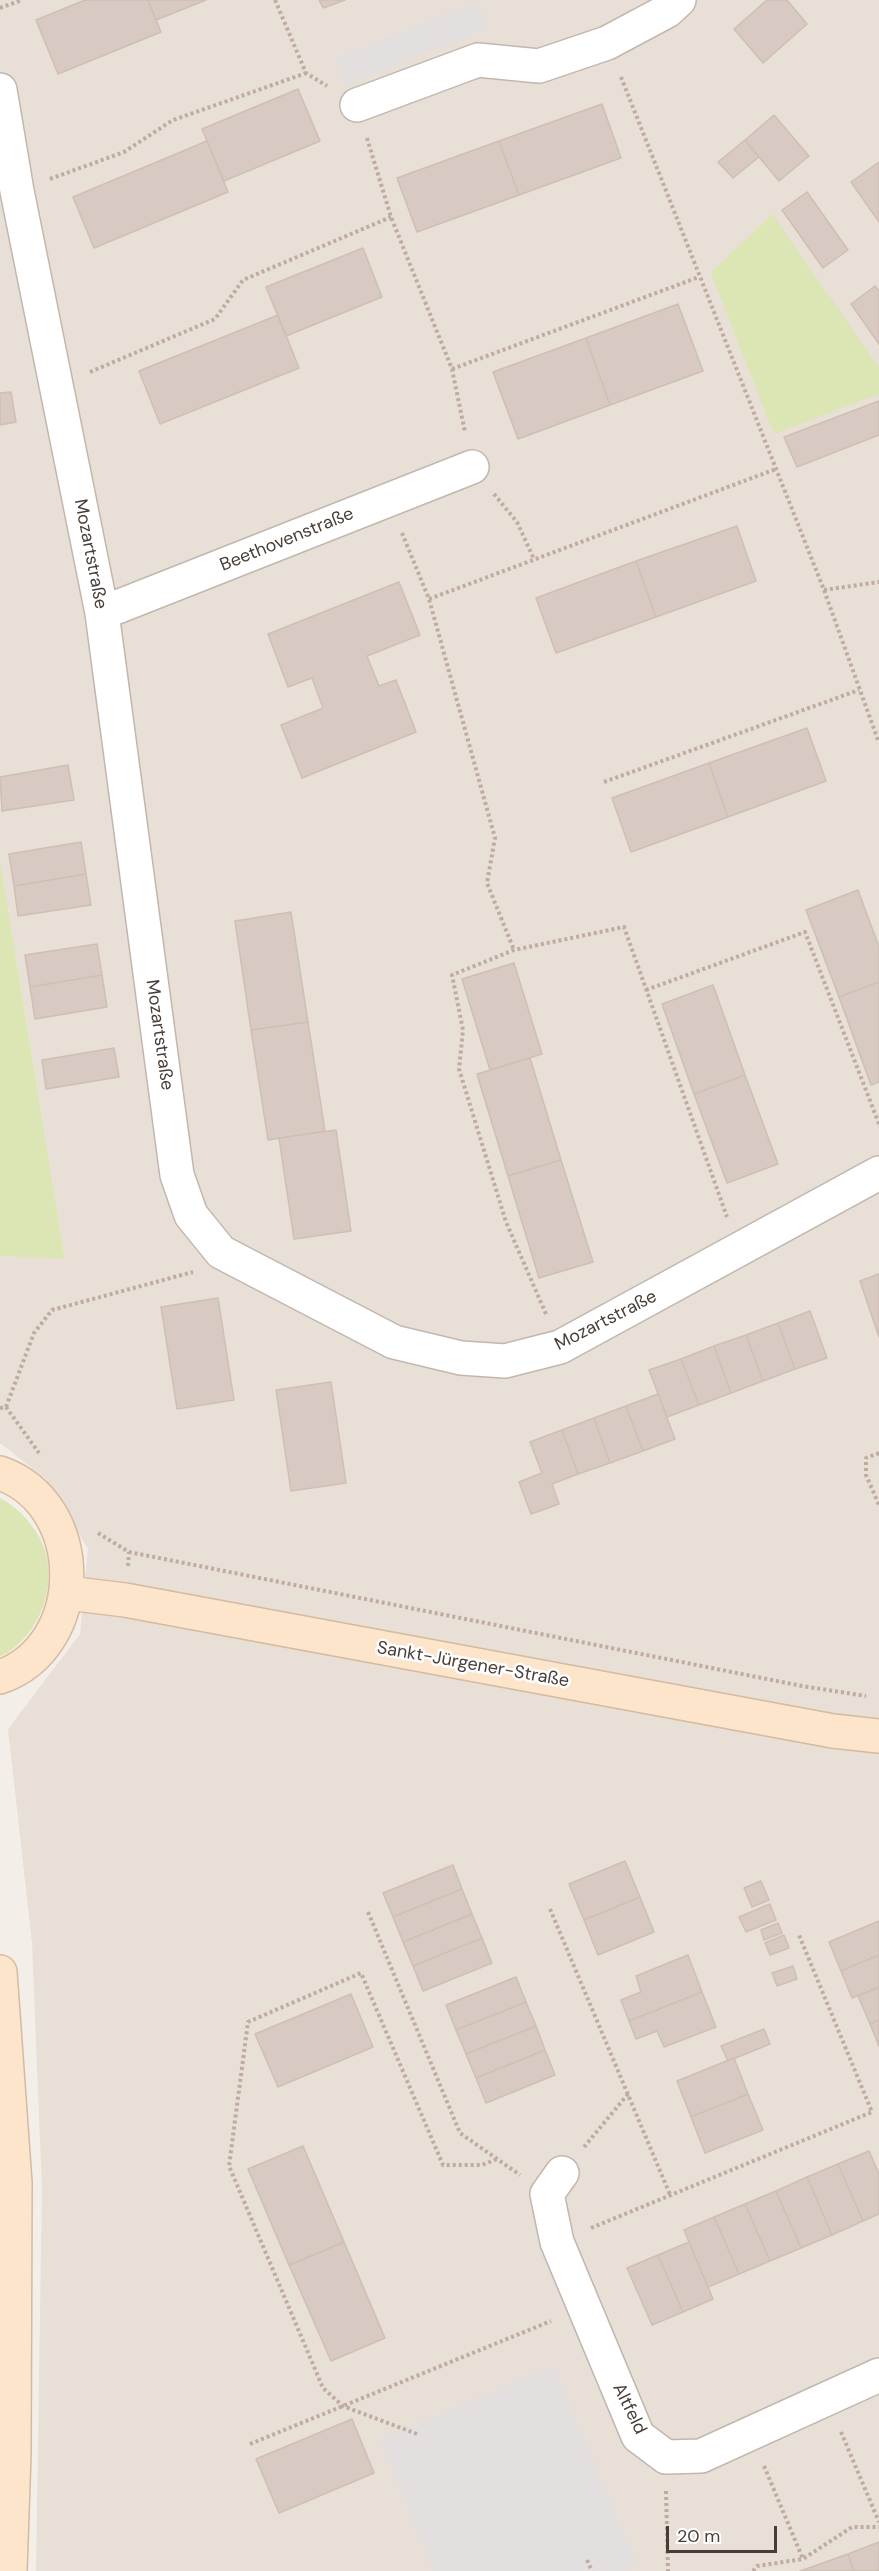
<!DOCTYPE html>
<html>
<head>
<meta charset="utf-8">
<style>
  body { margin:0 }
  #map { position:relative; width:879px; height:2571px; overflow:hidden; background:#f4eee9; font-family:"DM Sans",sans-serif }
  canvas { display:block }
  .scale { position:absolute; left:666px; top:2526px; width:111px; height:27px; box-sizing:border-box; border:3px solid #473e38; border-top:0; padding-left:8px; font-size:18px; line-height:21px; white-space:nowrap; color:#473e38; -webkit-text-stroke:4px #fff; paint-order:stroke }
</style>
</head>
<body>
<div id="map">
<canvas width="879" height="2571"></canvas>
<div class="scale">20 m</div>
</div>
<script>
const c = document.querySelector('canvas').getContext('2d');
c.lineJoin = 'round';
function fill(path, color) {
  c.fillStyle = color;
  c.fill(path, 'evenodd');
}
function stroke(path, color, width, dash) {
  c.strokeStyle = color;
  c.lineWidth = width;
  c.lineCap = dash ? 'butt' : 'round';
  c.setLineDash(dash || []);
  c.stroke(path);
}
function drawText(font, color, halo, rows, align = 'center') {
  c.font = font + ' "DM Sans",sans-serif';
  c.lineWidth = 5;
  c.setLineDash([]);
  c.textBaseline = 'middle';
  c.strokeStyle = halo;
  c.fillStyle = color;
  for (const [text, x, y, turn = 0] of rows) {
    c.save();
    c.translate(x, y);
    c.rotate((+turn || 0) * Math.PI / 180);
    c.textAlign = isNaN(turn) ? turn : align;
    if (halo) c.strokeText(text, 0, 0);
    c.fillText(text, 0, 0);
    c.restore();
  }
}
const residential = new Path2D(`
  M0,0H879V2571H36L42,2189L32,1943L8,1729L80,1634L88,1549L46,1479L0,1443V1256L65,1258L0,859Z`);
const green = new Path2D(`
  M772,214L879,367V394L774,434L711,273Z
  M0,859L65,1259L0,1256Z
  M0,1498C14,1506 25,1515 34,1529C65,1571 44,1635 0,1657Z`);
const parking = new Path2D(`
  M478,1L489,28L346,84L335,58Z
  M554,2365L638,2565L624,2571H433L379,2439Z`);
const building = new Path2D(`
  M85,0H148L161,32L58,74L36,20Z
  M148,0H206L156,20Z
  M319,0H345L323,8Z
  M767,0H787L807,24L763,63L734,29Z
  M298,89L320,141L224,181L202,129Z
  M602,104L621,158L519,195L499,141Z
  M774,115L809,156L779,181L745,140Z
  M745,140L759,157L733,178L718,162Z
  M207,141L228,192L94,248L73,197Z
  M499,141L519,195L417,232L397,178Z
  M879,162V222L851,182Z
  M807,192L848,250L823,268L782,210Z
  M363,248L382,297L286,336L266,287Z
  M875,286L879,291V344L851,304Z
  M678,304L703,371L610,405L586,338Z
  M278,315L299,368L160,424L139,371Z
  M586,338L610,405L518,439L493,372Z
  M11,392L16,422L0,425V393Z
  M879,401V435L797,467L784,437Z
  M737,526L756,581L656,617L636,561Z
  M636,561L656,617L556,653L536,598Z
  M399,582L420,635L367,656L379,686L396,680L416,732L302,778L281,725L323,708L312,678L288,687L268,634Z
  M807,728L826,781L728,817L709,763Z
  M709,763L728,817L631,852L612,798Z
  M68,765L74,800L2,811L0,777Z
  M81,842L86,874L14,886L9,854Z
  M86,874L91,905L18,916L14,886Z
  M858,890L879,947V982L839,997L806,910Z
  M291,912L308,1022L251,1030L235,921Z
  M97,944L102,975L30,987L25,955Z
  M514,963L542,1054L490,1070L462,979Z
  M102,975L107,1007L35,1019L30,987Z
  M879,982V1082L871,1085L839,997Z
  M713,985L745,1075L694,1094L662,1004Z
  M308,1022L325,1131L268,1140L251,1030Z
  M114,1048L119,1077L46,1089L42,1060Z
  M530,1058L561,1160L508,1176L477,1074Z
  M745,1075L778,1164L727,1183L694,1094Z
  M336,1130L351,1231L294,1239L279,1138Z
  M561,1160L593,1262L539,1278L508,1176Z
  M879,1274V1337L860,1281Z
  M218,1298L234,1400L177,1409L161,1307Z
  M810,1311L827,1358L795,1369L778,1323Z
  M778,1323L795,1369L763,1381L746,1335Z
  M746,1335L763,1381L731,1393L714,1346Z
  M714,1346L731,1393L699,1405L681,1359Z
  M681,1359L699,1405L667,1417L649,1370Z
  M331,1382L346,1483L291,1491L276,1390Z
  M658,1394L675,1439L643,1451L626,1406Z
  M626,1406L643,1451L610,1463L594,1418Z
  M594,1418L610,1463L578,1474L562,1430Z
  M562,1430L578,1474L552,1484L559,1504L531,1514L519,1482L542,1473L530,1442Z
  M625,1861L640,1897L584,1920L569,1884Z
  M453,1865L462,1889L393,1917L383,1893Z
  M761,1881L769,1900L752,1907L744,1888Z
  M462,1889L472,1914L403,1942L393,1917Z
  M640,1897L654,1932L598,1955L584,1920Z
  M770,1904L776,1920L746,1932L739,1917Z
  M472,1914L482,1938L413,1966L403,1942Z
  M879,1921V1955L841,1971L829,1942Z
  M778,1923L782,1933L764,1940L761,1930Z
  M784,1935L789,1948L770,1955L765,1943Z
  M482,1938L492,1963L423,1991L413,1966Z
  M688,1955L702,1992L629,2021L621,2000L641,1992L636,1976Z
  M879,1955V1987L852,1998L841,1971Z
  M793,1966L797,1979L777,1986L772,1973Z
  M516,1977L526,2002L456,2030L446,2005Z
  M879,1987V2020L870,2024L858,1996Z
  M702,1992L716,2027L664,2047L657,2031L636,2039L629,2021Z
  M351,1994L373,2047L278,2087L255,2034Z
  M526,2002L536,2026L466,2054L456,2030Z
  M879,2020V2046L870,2024Z
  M536,2026L545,2050L476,2078L466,2054Z
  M764,2029L770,2044L728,2061L721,2046Z
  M545,2050L555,2075L486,2103L476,2078Z
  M734,2058L748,2094L691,2117L677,2081Z
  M748,2094L763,2130L705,2153L691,2117Z
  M303,2146L344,2242L289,2265L248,2169Z
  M869,2151L879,2174V2214L863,2221L838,2164Z
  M838,2164L863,2221L832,2235L807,2177Z
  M807,2177L832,2235L801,2248L776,2191Z
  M776,2191L801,2248L770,2261L745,2204Z
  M745,2204L770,2261L739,2274L714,2217Z
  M714,2217L739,2274L708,2287L684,2230Z
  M344,2242L385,2338L331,2361L289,2265Z
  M689,2242L713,2299L683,2312L658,2255Z
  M658,2255L683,2312L652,2325L627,2268Z
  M352,2419L374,2473L279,2513L256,2459Z
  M879,2542V2571H854L848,2554Z
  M848,2554L854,2571H800L806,2569Z`);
const path = new Path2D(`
  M275,0L306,73L327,86
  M0,8L22,0
  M621,77L824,590L879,743
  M367,138L391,217L452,369L465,432
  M50,179L124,152L173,120L306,73
  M452,369L699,277
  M90,372L215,319L243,280L391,217
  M494,494L517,522L534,559
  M402,533L429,599L495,838L487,883L514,950
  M824,590L879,582
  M429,599L776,469
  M604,782L859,690
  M646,990L805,932L879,1124
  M546,1314L506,1222L459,1069L463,1030L452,975L514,950L624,927L727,1217
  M6,1407L34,1333L52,1310L193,1272
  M0,1408L6,1407L39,1453
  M879,1453L866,1458V1475L879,1505
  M98,1533L129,1552L802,1686L866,1696
  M128,1566L129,1552
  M550,1909L671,2197
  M368,1912L460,2133L520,2175
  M584,2147L628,2094
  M591,2228L872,2112L799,1935
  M841,2432L879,2522
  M417,2434L343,2406L323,2388L229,2166L248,2022L361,1973L443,2165H482L497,2159
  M250,2444L551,2321
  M764,2466L803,2559
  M666,2491L668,2571
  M587,2560L592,2571
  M753,2571L757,2566L803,2559L852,2527H879`);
const street = new Path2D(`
  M0,90L17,191L102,613L177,1175L191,1215L221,1252L394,1342L461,1358L505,1361L560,1347L879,1173
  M357,105L478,60L539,66L607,43L667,11L679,0
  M102,613L472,467
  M562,2173L547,2194L557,2242L638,2436L666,2457L701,2456L879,2375`);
const secondary = new Path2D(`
  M0,1473C89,1504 89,1646 0,1677
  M67,1593L125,1600L833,1731L879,1736
  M0,1972L15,2183L14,2454L10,2571`);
const streetNames = [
  ["Beethovenstraße",287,540,-22],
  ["Mozartstraße",90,554,79],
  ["Mozartstraße",159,1035,82],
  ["Mozartstraße",606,1321,-27],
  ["Sankt-Jürgener-Straße",473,1665,10],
  ["Altfeld",629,2409,64]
];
fill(residential, '#e8dfd7');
fill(green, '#dbe6b4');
fill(parking, '#e3dfde');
fill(building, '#d8cac2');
stroke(building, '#d0beb2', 1.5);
stroke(street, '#c2b7af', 36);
stroke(secondary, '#d5ba9d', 36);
stroke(path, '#c0ac9e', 4, [3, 3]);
stroke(street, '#fff', 33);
stroke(secondary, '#fde5cb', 33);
drawText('18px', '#473e38', '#fff', streetNames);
</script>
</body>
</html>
